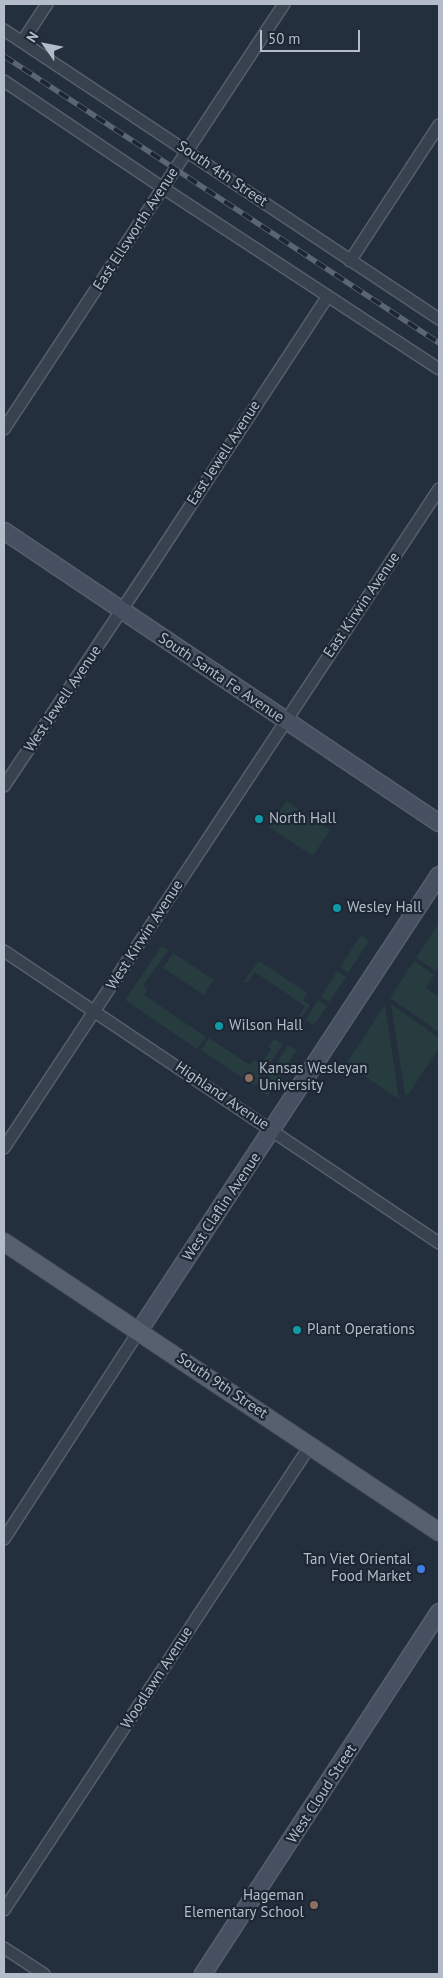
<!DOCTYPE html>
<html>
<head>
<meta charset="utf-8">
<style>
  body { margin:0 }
  #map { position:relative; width:443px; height:1978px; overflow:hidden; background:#242f3e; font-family:"PT Sans",sans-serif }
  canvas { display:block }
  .frame { position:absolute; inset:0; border:5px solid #b4bcc9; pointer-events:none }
  .north { position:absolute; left:20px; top:20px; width:50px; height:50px; -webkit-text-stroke:4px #1d2633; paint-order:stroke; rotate:303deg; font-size:14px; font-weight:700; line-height:20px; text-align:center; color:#b4bcc9 }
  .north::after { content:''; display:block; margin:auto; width:18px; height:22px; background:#b4bcc9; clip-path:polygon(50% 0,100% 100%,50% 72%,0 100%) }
  .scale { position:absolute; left:260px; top:30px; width:100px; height:22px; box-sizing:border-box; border:2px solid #b4bcc9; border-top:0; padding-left:6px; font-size:15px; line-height:18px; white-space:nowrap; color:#b4bcc9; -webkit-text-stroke:4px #1d2633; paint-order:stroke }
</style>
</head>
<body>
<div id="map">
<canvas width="443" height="1978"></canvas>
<div class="frame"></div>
<div class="north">N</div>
<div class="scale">50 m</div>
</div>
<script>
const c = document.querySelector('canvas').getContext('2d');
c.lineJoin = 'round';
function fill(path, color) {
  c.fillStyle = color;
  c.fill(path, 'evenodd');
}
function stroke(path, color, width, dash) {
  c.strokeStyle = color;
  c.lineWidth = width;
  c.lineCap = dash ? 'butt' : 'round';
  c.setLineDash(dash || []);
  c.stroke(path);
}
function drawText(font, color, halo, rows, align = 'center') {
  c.font = font + ' "PT Sans",sans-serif';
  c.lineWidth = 4.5;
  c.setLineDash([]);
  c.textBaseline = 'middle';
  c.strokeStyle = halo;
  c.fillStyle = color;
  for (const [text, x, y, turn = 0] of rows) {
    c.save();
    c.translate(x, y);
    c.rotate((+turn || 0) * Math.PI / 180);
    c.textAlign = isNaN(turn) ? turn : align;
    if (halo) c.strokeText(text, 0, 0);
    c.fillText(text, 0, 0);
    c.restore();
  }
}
const green = new Path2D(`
  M286,801L330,830L313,856L269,827Z
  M439,923V966L436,971L416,958Z
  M361,935L369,941L348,973L340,967Z
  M162,946L168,950L143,986L147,990L144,995L206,1037L197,1049L125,1000Z
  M173,953L214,980L204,995L163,968Z
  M259,961L307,993L303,1000L310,1005L301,1018L299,1016L305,1006L255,972L247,983L243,982Z
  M414,961L434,975L426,988L439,997V1032L390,998Z
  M337,971L346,977L329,1002L321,997Z
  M318,1000L327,1006L317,1021L312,1024L306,1020Z
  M391,1004L439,1038V1048L408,1095H405Z
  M385,1005L399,1099L346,1064Z
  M209,1038L250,1065L254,1060L261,1064L271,1049L268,1047L274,1039L283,1044L255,1086L201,1050Z
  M288,1045L297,1050L268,1096L259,1090Z`);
const minor = new Path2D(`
  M4,30L439,319
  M22,42L47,4
  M4,81L163,188L439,369
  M350,261L439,125
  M4,429L284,4
  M4,786L147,572L328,296
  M4,951L439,1243
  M4,1148L439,489
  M4,1539L139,1331
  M4,1910L310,1446
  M4,1948L44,1974`);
const secondary = new Path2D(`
  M4,531L439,823
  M139,1331L439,875
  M203,1974L439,1612`);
const primary = new Path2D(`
  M4,1242L439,1532`);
const rail = new Path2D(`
  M4,56L439,343`);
const markers = [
  [259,819,5,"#0f9aa8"],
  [337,908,5,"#0f9aa8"],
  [219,1026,5,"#0f9aa8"],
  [249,1078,5,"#8d6e63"],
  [297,1330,5,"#0f9aa8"],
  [421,1569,5,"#3f7fe0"],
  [314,1905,5,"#8d6e63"]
];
const streetNames = [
  ["South 4th Street",222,174,34],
  ["East Ellsworth Avenue",136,229,-57],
  ["East Jewell Avenue",224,453,-57],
  ["East Kirwin Avenue",362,605,-56],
  ["South Santa Fe Avenue",221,678,34],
  ["West Jewell Avenue",63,699,-56],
  ["West Kirwin Avenue",145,935,-57],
  ["Highland Avenue",222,1096,34],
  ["West Claflin Avenue",222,1207,-56],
  ["South 9th Street",222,1386,34],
  ["Woodlawn Avenue",157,1678,-57],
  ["West Cloud Street",322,1794,-57]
];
const poiNames = [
  ["North Hall",269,819],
  ["Wesley Hall",347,908],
  ["Wilson Hall",229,1026],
  ["Kansas Wesleyan",259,1069],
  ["University",259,1086],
  ["Plant Operations",307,1330],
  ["Tan Viet Oriental",411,1560,"right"],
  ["Food Market",411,1577,"right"],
  ["Hageman",304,1896,"right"],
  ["Elementary School",304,1913,"right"]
];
fill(green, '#263c3f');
stroke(minor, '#565f6c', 14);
stroke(secondary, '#565f6c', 19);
stroke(primary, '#414a57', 20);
stroke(minor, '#38414e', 11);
stroke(secondary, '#465061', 16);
stroke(primary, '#56606e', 18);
stroke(rail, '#5a6575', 5.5);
stroke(rail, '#1d2633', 4, [11]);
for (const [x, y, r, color] of markers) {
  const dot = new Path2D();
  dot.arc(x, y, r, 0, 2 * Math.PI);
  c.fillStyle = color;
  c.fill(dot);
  stroke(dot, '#1d2633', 2);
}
drawText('15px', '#b4bcc9', '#1d2633', streetNames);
drawText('15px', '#b4bcc9', '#1d2633', poiNames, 'left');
</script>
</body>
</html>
